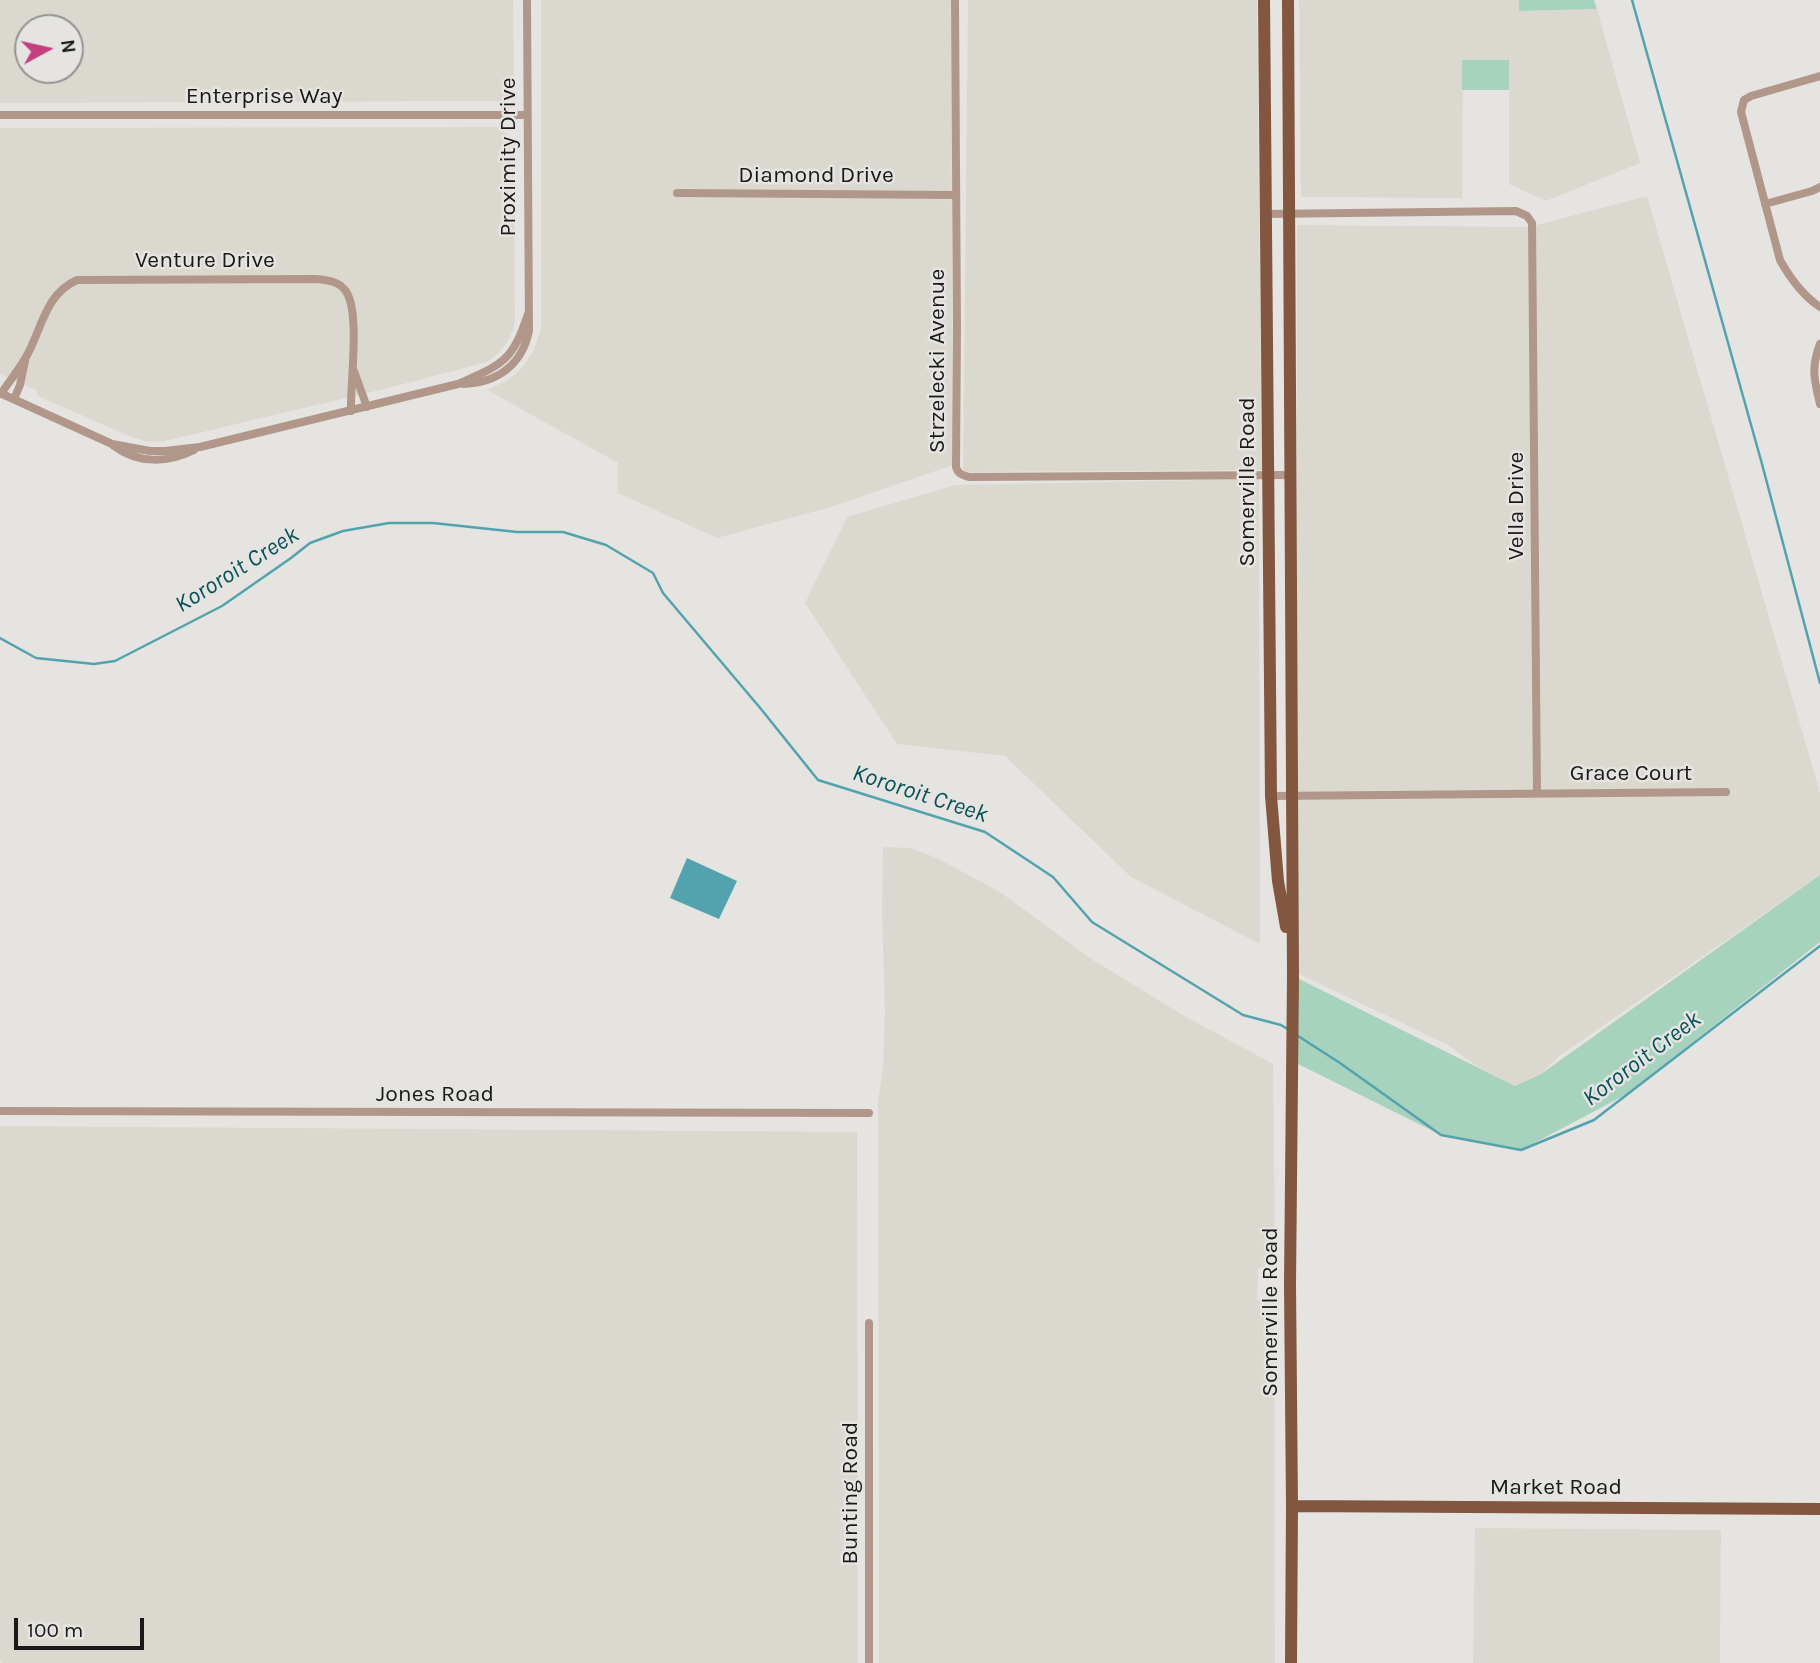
<!DOCTYPE html>
<html>
<head>
<meta charset="utf-8">
<style>
  body { margin:0 }
  #map { position:relative; width:1820px; height:1663px; overflow:hidden; background:#e5e4e1; font-family:Karla,sans-serif }
  canvas { display:block }
  .north { position:absolute; left:14px; top:14px; width:70px; height:70px; box-sizing:border-box; background:#e5e4e1; border:2px solid #939390; border-radius:50%; rotate:82deg; font-size:19px; font-weight:700; line-height:28px; text-align:center; color:#191917 }
  .north::after { content:''; display:block; margin:auto; width:24px; height:32px; background:#c53f7f; clip-path:polygon(50% 0,100% 100%,50% 72%,0 100%) }
  .scale { position:absolute; left:14px; top:1618px; width:130px; height:32px; box-sizing:border-box; border:4px solid #191917; border-top:0; padding-left:9px; font-size:21px; line-height:24px; white-space:nowrap; color:#191917; -webkit-text-stroke:5px #e5e4e1; paint-order:stroke }
</style>
</head>
<body>
<div id="map">
<canvas width="1820" height="1663"></canvas>
<div class="north">N</div>
<div class="scale">100 m</div>
</div>
<script>
const c = document.querySelector('canvas').getContext('2d');
c.lineJoin = 'round';
function fill(path, color) {
  c.fillStyle = color;
  c.fill(path, 'evenodd');
}
function stroke(path, color, width, dash) {
  c.strokeStyle = color;
  c.lineWidth = width;
  c.lineCap = dash ? 'butt' : 'round';
  c.setLineDash(dash || []);
  c.stroke(path);
}
function drawText(font, color, halo, rows, align = 'center') {
  c.font = font + ' Karla,sans-serif';
  c.lineWidth = 5;
  c.setLineDash([]);
  c.textBaseline = 'middle';
  c.strokeStyle = halo;
  c.fillStyle = color;
  for (const [text, x, y, turn = 0] of rows) {
    c.save();
    c.translate(x, y);
    c.rotate((+turn || 0) * Math.PI / 180);
    c.textAlign = isNaN(turn) ? turn : align;
    if (halo) c.strokeText(text, 0, 0);
    c.fillText(text, 0, 0);
    c.restore();
  }
}
const built = new Path2D(`
  M0,0H513L514,88L501,101L0,103ZM28,28H70V70H28Z
  M541,0H951L953,465L831,507L717,538L618,493V463L487,390L508,380L521,369L533,352L541,329Z
  M968,0H1257L1262,470L963,472Z
  M1299,0H1519V11L1597,9L1640,163L1546,201L1509,184V61L1463,60L1462,198L1301,197Z
  M500,127L514,141L515,320L513,331L505,345L499,353L487,362L392,387L161,442L145,441L131,437L38,396L36,390L0,374V128Z
  M1647,196L1820,793V875L1558,1057L1541,1074L1515,1086L1478,1067L1448,1045L1297,973V225L1529,227Z
  M1259,479L1260,944L1131,877L1005,756L897,744L805,603L847,517L955,485Z
  M883,847L910,848L937,858L1000,892L1090,958L1181,1014L1273,1064L1275,1263L1258,1269L1257,1299L1274,1308L1275,1663H879L878,1100L883,1068L885,1009L882,913Z
  M0,1126L857,1132L858,1663H2L0,1660Z
  M1475,1528L1721,1530L1720,1663H1473Z`);
const green = new Path2D(`
  M1519,0H1594L1597,9L1519,11Z
  M1462,60H1509V90H1462Z
  M1820,875V942L1627,1094L1521,1150L1441,1135L1292,1061L1293,976L1515,1086L1541,1074Z`);
const water = new Path2D(`
  M687,858L737,881L719,919L670,898Z`);
const stream = new Path2D(`
  M1632,0L1762,464L1820,683
  M0,638L36,658L94,664L115,661L222,606L291,558L310,543L343,531L389,523H433L517,532H563L606,545L653,573L663,593L761,709L818,780L985,832L1053,877L1092,922L1243,1015L1281,1025L1289,1030
  M1298,1036L1340,1063L1441,1135L1521,1150L1594,1120L1820,946`);
const street = new Path2D(`
  M955,0L957,327L956,467C958,474 962,475 969,477L1291,475
  M1820,76L1751,96L1744,100L1741,112L1780,260C1790,278 1802,295 1820,307
  M0,115H527
  M677,193L955,195
  M1765,204L1812,191L1820,187
  M1266,214L1516,211L1527,216L1532,223L1537,792
  M1820,344C1811,367 1814,380 1820,404
  M354,371L367,407
  M463,384C497,383 522,365 529,331L527,0
  M0,393L112,444L150,451H165L200,447L458,384C503,364 512,362 528,314
  M1,394C9,381 19,370 26,357C42,329 45,294 77,280L316,279C327,280 338,281 345,290C361,310 350,383 351,411
  M14,399L20,385L25,361
  M114,446C138,464 168,463 194,450
  M1271,796L1726,792
  M0,1111L869,1113
  M869,1663V1323`);
const primary = new Path2D(`
  M1264,0L1271,796L1278,881L1286,927
  M1288,0L1293,976L1290,1284L1292,1506L1291,1663
  M1292,1506L1820,1509`);
const streetNames = [
  ["Enterprise Way",264,96],
  ["Proximity Drive",508,157,-90],
  ["Diamond Drive",816,175],
  ["Venture Drive",205,260],
  ["Strzelecki Avenue",937,361,-90],
  ["Somerville Road",1247,482,-90],
  ["Vella Drive",1516,506,-90],
  ["Grace Court",1631,773],
  ["Jones Road",435,1094],
  ["Somerville Road",1270,1312,-90],
  ["Market Road",1556,1487],
  ["Bunting Road",850,1493,-90]
];
const waterNames = [
  ["Kororoit Creek",237,570,-32],
  ["Kororoit Creek",920,794,18],
  ["Kororoit Creek",1642,1059,-37]
];
fill(built, '#dbd9cf');
fill(green, '#a7d2bd');
fill(water, '#53a3af');
stroke(stream, '#53a3af', 2.5);
stroke(street, '#b0978a', 8);
stroke(primary, '#82563f', 12);
drawText('23px', '#191917', '#e5e4e1', streetNames);
drawText('italic 24px', '#07515a', '#e5e4e1', waterNames);
</script>
</body>
</html>
